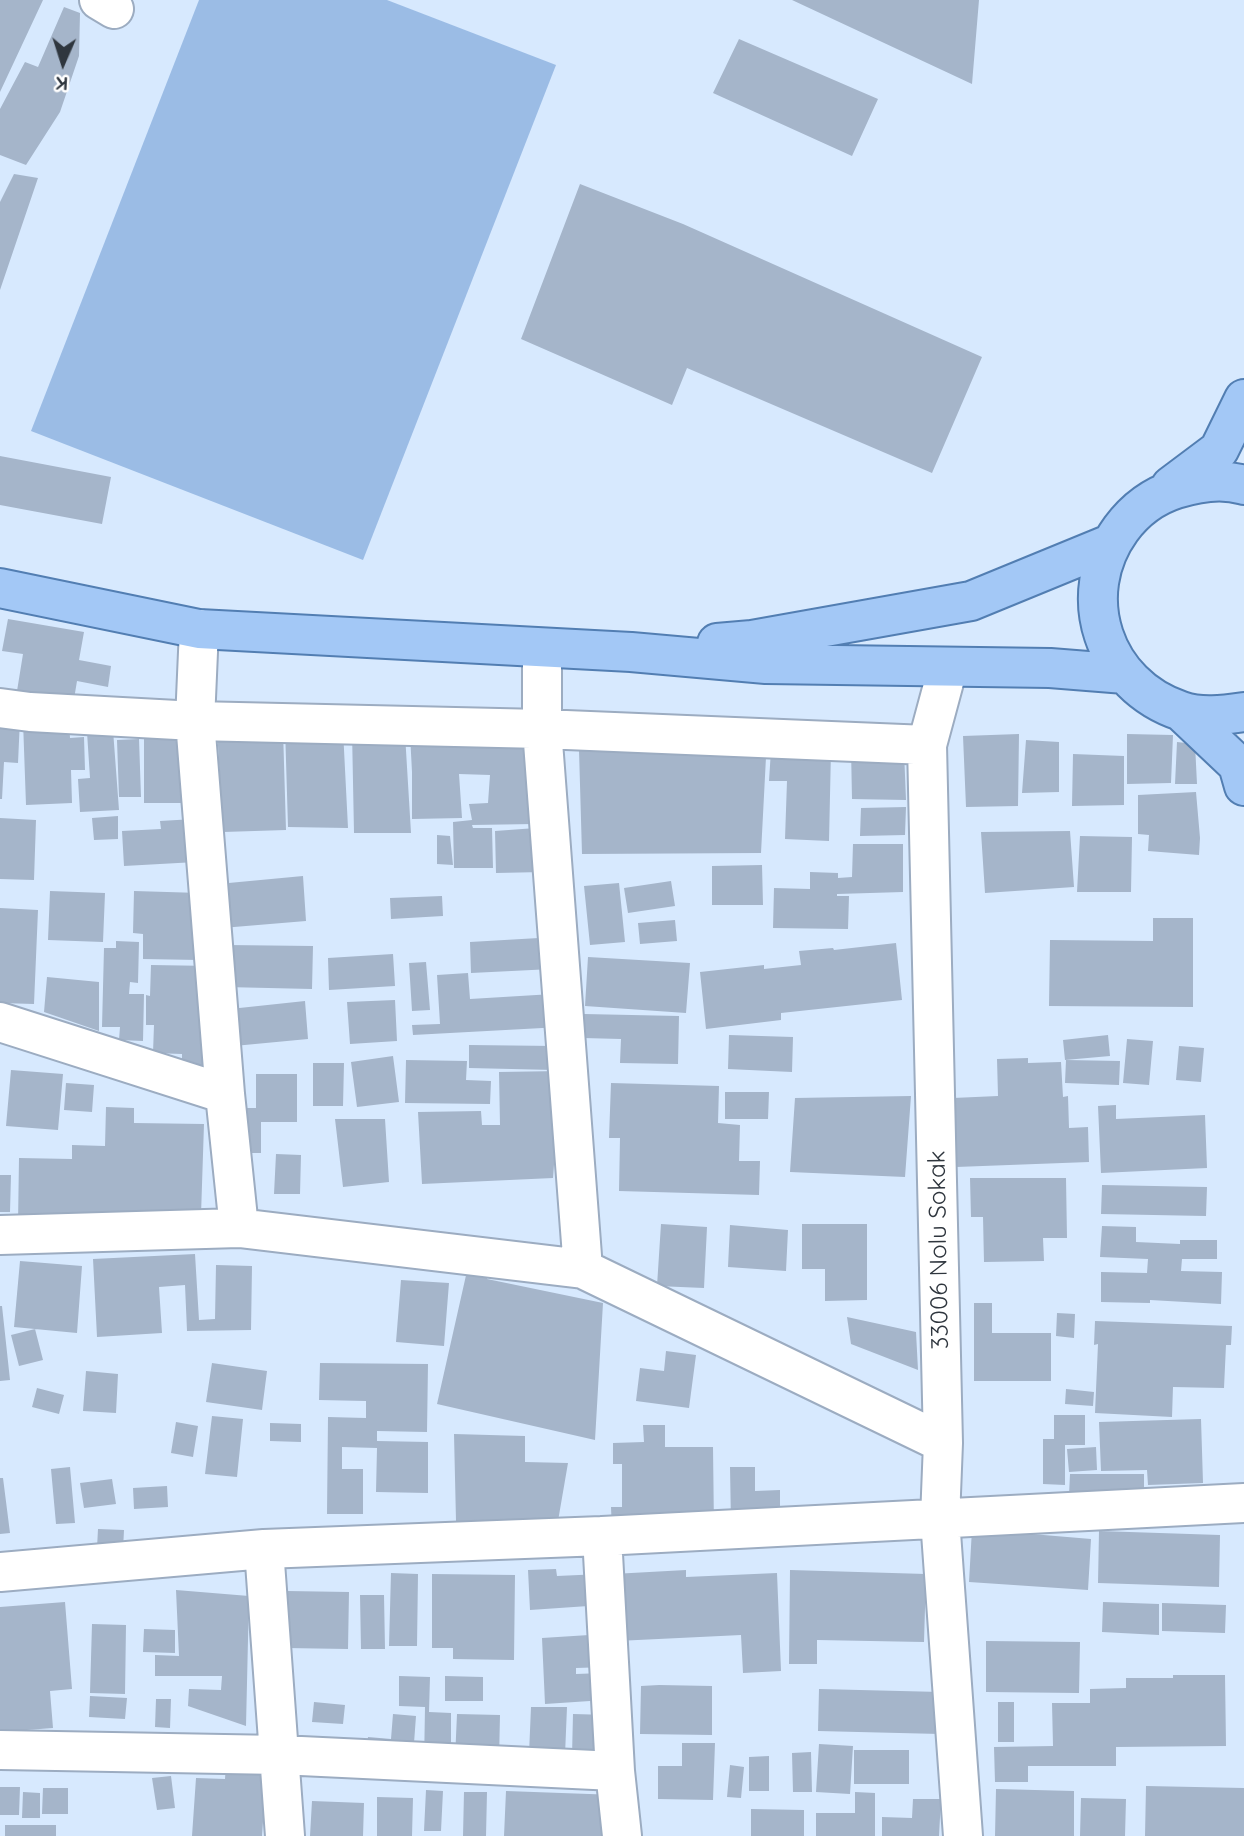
<!DOCTYPE html>
<html>
<head>
<meta charset="utf-8">
<style>
  body { margin:0 }
  #map { position:relative; width:1244px; height:1836px; overflow:hidden; background:#d7e9fe; font-family:Quicksand,sans-serif }
  canvas { display:block }
  .north { position:absolute; left:28px; top:28px; width:70px; height:70px; -webkit-text-stroke:5px #fff; paint-order:stroke; rotate:183deg; font-size:19px; font-weight:700; line-height:28px; text-align:center; color:#2f363e }
  .north::after { content:''; display:block; margin:auto; width:24px; height:32px; background:#2f363e; clip-path:polygon(50% 0,100% 100%,50% 72%,0 100%) }
</style>
</head>
<body>
<div id="map">
<canvas width="1244" height="1836"></canvas>
<div class="north">K</div>
</div>
<script>
const c = document.querySelector('canvas').getContext('2d');
c.lineJoin = 'round';
function fill(path, color) {
  c.fillStyle = color;
  c.fill(path, 'evenodd');
}
function stroke(path, color, width, dash) {
  c.strokeStyle = color;
  c.lineWidth = width;
  c.lineCap = dash ? 'butt' : 'round';
  c.setLineDash(dash || []);
  c.stroke(path);
}
function drawText(font, color, halo, rows, align = 'center') {
  c.font = font + ' Quicksand,sans-serif';
  c.lineWidth = 5;
  c.setLineDash([]);
  c.textBaseline = 'middle';
  c.strokeStyle = halo;
  c.fillStyle = color;
  for (const [text, x, y, turn = 0] of rows) {
    c.save();
    c.translate(x, y);
    c.rotate((+turn || 0) * Math.PI / 180);
    c.textAlign = isNaN(turn) ? turn : align;
    if (halo) c.strokeText(text, 0, 0);
    c.fillText(text, 0, 0);
    c.restore();
  }
}
const green = new Path2D(`
  M199,0H387L556,65L363,560L31,431Z`);
const building = new Path2D(`
  M0,0H43L0,92Z
  M792,0H979L972,84Z
  M64,7L80,13L79,56L60,112L26,165L0,155V109L25,62L38,67Z
  M739,39L878,99L852,156L713,93Z
  M14,174L38,178L0,290V202Z
  M580,184L683,224L982,357L932,473L687,368L672,405L521,339Z
  M0,456L111,477L102,524L0,505Z
  M8,619L84,632L79,660L111,666L108,687L77,681L72,711L17,691L23,654L2,651Z
  M0,718L20,719L18,763L4,762L2,799H0Z
  M69,720L70,738L84,737L85,770H71L72,803L26,805L23,721Z
  M144,727H184V803H144Z
  M285,727L343,730L348,828L288,827Z
  M217,728L283,730L286,830L223,832Z
  M113,730L119,810L80,812L78,779L90,778L87,732Z
  M352,731L405,734L411,833H354Z
  M410,734H529L534,824L472,825L473,828H492L493,868H454L453,822L472,820L469,804L488,803L490,775L459,774L462,818L412,819V772Z
  M1019,734L1018,806L966,807L963,736Z
  M1127,734L1173,735L1171,783L1127,784Z
  M139,739L141,797H119L117,740Z
  M1026,740L1059,742V792L1022,793Z
  M1177,742L1195,744L1197,784H1175Z
  M851,749L904,751L906,800L852,799Z
  M579,750L766,757L761,853L582,854Z
  M771,750H831L829,841L785,839L787,781H769Z
  M1073,754L1124,756V805L1072,806Z
  M1196,792L1200,838L1199,855L1148,851L1149,835L1138,834V795Z
  M906,807L905,835L860,836L861,808Z
  M118,816V839L94,840L92,818Z
  M0,818L36,820L34,880L0,879Z
  M194,819L196,862L124,866L122,831L161,829L160,821Z
  M536,828L543,872L496,873L495,831Z
  M1070,831L1074,887L985,893L981,832Z
  M437,835L450,836L453,865L437,864Z
  M1080,836L1132,837L1131,892H1077Z
  M853,844H903V892L837,894V896H849L848,929L773,928L774,888L810,889V872L838,873V878L852,877Z
  M762,865L763,905H712V866Z
  M303,876L306,921L222,928L218,884Z
  M671,881L675,906L628,913L624,888Z
  M619,883L625,942L590,945L584,886Z
  M50,891L105,893L103,942L48,940Z
  M134,891L200,893L199,960L143,959V934L133,933Z
  M442,896L443,916L391,919L390,898Z
  M0,908L38,910L34,1004L0,1003Z
  M1153,918H1193V1007L1049,1006L1050,940L1153,941Z
  M675,920L677,941L640,944L638,923Z
  M556,937L561,1027L413,1035L412,1025L440,1024L437,975L468,973L470,999L553,994L552,969L471,973L470,942Z
  M116,941L139,942L138,983L130,982L129,994H144L143,1041L119,1040L120,1027H102L104,948H116Z
  M896,943L902,1000L781,1013V1020L706,1029L700,972L764,965V969L801,965L799,951L833,948L834,950Z
  M227,945L313,946L312,989L225,987Z
  M393,954L395,986L329,990L328,958Z
  M588,957L690,963L686,1013L585,1006Z
  M426,962L430,1010L412,1011L409,963Z
  M151,965L212,966L210,1065H182V1054L153,1053L154,1025H146V995L150,996Z
  M47,977L99,982V1031L44,1012Z
  M395,1000L397,1041L350,1044L347,1002Z
  M305,1001L308,1039L234,1046L230,1009Z
  M584,1014L679,1016L678,1064L620,1063L621,1039L583,1038Z
  M729,1035L793,1037L792,1072L728,1069Z
  M1108,1035L1110,1056L1065,1060L1063,1040Z
  M1127,1039L1153,1041L1149,1085L1123,1083Z
  M469,1045L555,1046L554,1070L469,1068Z
  M1179,1046L1204,1048L1201,1082L1176,1080Z
  M393,1056L399,1102L357,1107L351,1062Z
  M1028,1058V1063L1061,1062L1063,1097L1068,1096L1069,1128L1088,1127L1089,1162L956,1167L953,1098L998,1096L997,1059Z
  M406,1060L467,1061L466,1080L491,1081L490,1104L405,1103Z
  M1066,1060L1120,1061L1119,1085L1065,1083Z
  M313,1063H344L343,1106H313Z
  M11,1070L63,1074L58,1130L6,1126Z
  M561,1071L553,1178L422,1184L418,1112L481,1111L482,1125H500L499,1072Z
  M256,1074H297V1122H261V1153H234V1108H256Z
  M66,1083L94,1085L92,1112L64,1110Z
  M611,1083L719,1086L718,1123L740,1125L739,1161H760L759,1195L619,1191L620,1138H609Z
  M725,1092H769L768,1119H725Z
  M911,1096L905,1177L790,1172L795,1098Z
  M1116,1105V1119L1205,1115L1207,1168L1101,1173L1098,1106Z
  M106,1107L134,1108V1123L204,1124L201,1215L18,1224L19,1158L72,1159V1145L105,1146Z
  M335,1119H385L389,1182L343,1187Z
  M276,1154L301,1155L300,1194H274Z
  M0,1175H11L10,1212H0Z
  M970,1178H1066L1067,1238H1043L1044,1261L984,1262L983,1217H971Z
  M1102,1185L1207,1187L1206,1216L1101,1214Z
  M661,1224L707,1227L704,1288L657,1286Z
  M802,1224H867V1300L825,1301V1269H802Z
  M730,1225L788,1230L786,1271L728,1267Z
  M1102,1226L1136,1227V1242L1180,1244V1240H1217V1259H1182L1181,1271L1222,1272L1221,1304L1150,1300V1303L1101,1302V1272L1147,1273L1148,1259L1100,1257Z
  M195,1254L199,1320L215,1319L216,1265L252,1266L251,1330L187,1331L185,1285L159,1287L162,1333L97,1337L93,1259Z
  M20,1261L82,1266L77,1333L14,1327Z
  M469,1262L491,1267L487,1279L603,1303L595,1440L437,1404Z
  M401,1280L449,1283L444,1346L396,1342Z
  M974,1303H992V1333H1051V1381H974Z
  M0,1306H2L10,1380L0,1381Z
  M1057,1313L1075,1314L1074,1338L1056,1336Z
  M847,1317L916,1332L918,1370L851,1344Z
  M1095,1321L1232,1326L1231,1345H1226L1224,1388L1173,1387L1172,1417L1095,1413L1098,1344L1094,1345Z
  M35,1329L43,1360L19,1366L11,1335Z
  M666,1351L696,1355L689,1408L636,1401L640,1368L664,1371Z
  M212,1363L267,1371L262,1410L206,1402Z
  M320,1363L428,1364L427,1432L377,1431V1441L428,1442V1493L376,1492L377,1448L342,1447V1469H363V1514H327L328,1417L366,1418V1401L319,1400Z
  M86,1371L118,1374L116,1413L83,1411Z
  M37,1388L64,1395L59,1414L32,1407Z
  M1066,1389L1094,1392L1093,1406L1065,1404Z
  M1054,1415H1085V1445H1065V1485L1043,1484V1439H1054Z
  M212,1416L243,1419L237,1477L205,1474Z
  M1201,1419L1203,1483L1148,1485L1147,1470L1101,1471L1099,1422Z
  M176,1422L198,1426L193,1457L171,1453Z
  M270,1423L301,1424V1442L270,1441Z
  M643,1425H665V1447H713L714,1529L612,1531L611,1507H622V1464H613V1443L644,1442Z
  M454,1434L525,1436V1462L568,1463L558,1521H456Z
  M1096,1447L1097,1470L1069,1472L1067,1449Z
  M70,1467L75,1523L56,1524L51,1469Z
  M730,1467H755V1491L780,1490V1523H731Z
  M1070,1474H1144V1496L1069,1495Z
  M0,1478H3L10,1533L0,1534Z
  M112,1479L116,1504L84,1508L80,1483Z
  M167,1486L168,1507L134,1509L133,1488Z
  M98,1529L124,1530L123,1550L97,1548Z
  M972,1529L1091,1539L1088,1590L969,1582Z
  M1099,1531L1220,1535L1219,1587L1098,1583Z
  M556,1569L557,1576L601,1574L603,1605L530,1610L528,1570Z
  M686,1570V1577L777,1573L781,1671L743,1673L741,1635L617,1641L613,1574Z
  M790,1570L926,1574L924,1642L817,1640V1664H789Z
  M391,1573L418,1574L417,1646H389Z
  M432,1574L515,1575L514,1660L453,1659V1648H432Z
  M176,1590L249,1596L246,1726L188,1706L189,1689L221,1690L222,1676H155V1655L179,1656Z
  M287,1591L349,1592L348,1649L286,1648Z
  M360,1595H384L385,1649H361Z
  M65,1602L72,1689L50,1691L53,1728L0,1732V1607Z
  M1103,1602L1159,1604V1635L1102,1632Z
  M1162,1603L1226,1605L1225,1633L1162,1631Z
  M92,1624L126,1625L125,1694L90,1693Z
  M144,1629L175,1630V1653L143,1652Z
  M605,1634L607,1667L576,1668V1674L603,1673L605,1700L545,1704L542,1638Z
  M986,1641L1080,1642L1079,1693L986,1692Z
  M1173,1675H1225L1226,1746L1116,1747V1766H1028V1782H995L994,1747L1053,1746L1052,1703H1090V1689L1126,1688V1678H1173Z
  M399,1676L430,1677L429,1712L451,1713V1765H424L425,1707L399,1706Z
  M445,1676L483,1677V1701H445Z
  M659,1685L712,1686V1735L640,1734L641,1686Z
  M819,1689L941,1692L940,1734L818,1731Z
  M90,1696L127,1698L125,1719L89,1717Z
  M156,1699H171L170,1728L155,1727Z
  M314,1702L345,1705L343,1724L312,1722Z
  M998,1702H1014V1742H998Z
  M531,1707H567L565,1755L529,1754Z
  M393,1714L416,1716L412,1770L365,1766L368,1737L391,1739Z
  M457,1714L500,1715L499,1760L455,1759Z
  M573,1714L609,1715L608,1756H572Z
  M682,1743H715L713,1800L658,1799V1766H682Z
  M819,1744L853,1746L850,1794L816,1792Z
  M854,1750H909V1784H854Z
  M811,1752L812,1792H793L792,1753Z
  M769,1756V1791H749V1757Z
  M226,1763L267,1765L262,1836H192L196,1778L225,1779Z
  M730,1765L744,1767L741,1798L727,1797Z
  M171,1776L175,1808L157,1810L152,1778Z
  M1146,1786L1244,1788V1836H1145Z
  M0,1787H20L19,1815H0Z
  M43,1788H68V1814H42Z
  M996,1789L1074,1791V1836H995Z
  M426,1790L443,1791L441,1831H424Z
  M506,1791L617,1795L616,1836H504Z
  M23,1792L40,1793V1818H22Z
  M464,1792H487L486,1836H463Z
  M855,1792L875,1793V1836H816V1813H855Z
  M377,1797L413,1798L412,1836H377Z
  M1081,1798L1126,1799L1125,1836H1080Z
  M913,1799H941L939,1836H882V1817L912,1818Z
  M312,1801L364,1803L363,1836H310Z
  M751,1809L804,1810V1836H751Z
  M5,1825H56V1836H5Z`);
const minor = new Path2D(`
  M99,0L114,9
  M199,629L195,721L225,1094L239,1228
  M542,648V729L583,1269
  M948,667L927,745L943,1443L940,1519L963,1836
  M0,708L30,712L195,721L542,729L927,745
  M0,1022L225,1094
  M0,1235L239,1228L583,1269L943,1443
  M602,1536L615,1771L622,1836
  M264,1549L285,1836
  M0,1572L264,1549L602,1536L1244,1503
  M0,1750L280,1755L615,1771`);
const major = new Path2D(`
  M1244,485C1222,478 1198,482 1176,489C1154,496 1135,510 1121,529C1073,595 1103,685 1181,711C1201,718 1223,715 1244,712
  M1171,486L1219,450L1244,399
  M0,588L199,629L631,652L766,664L1050,668L1125,674
  M717,643L752,640L971,601L1110,544
  M1182,712L1238,765L1244,786`);
const streetNames = [
  ["33006 Nolu Sokak",939,1250,-91]
];
fill(green, '#9bbce5');
fill(building, '#a5b5ca');
stroke(minor, '#9cacc1', 42);
stroke(major, '#527eb2', 42);
stroke(minor, '#fff', 38);
stroke(major, '#a3c8f6', 38);
drawText('24px', '#2f363e', '#fff', streetNames);
</script>
</body>
</html>
